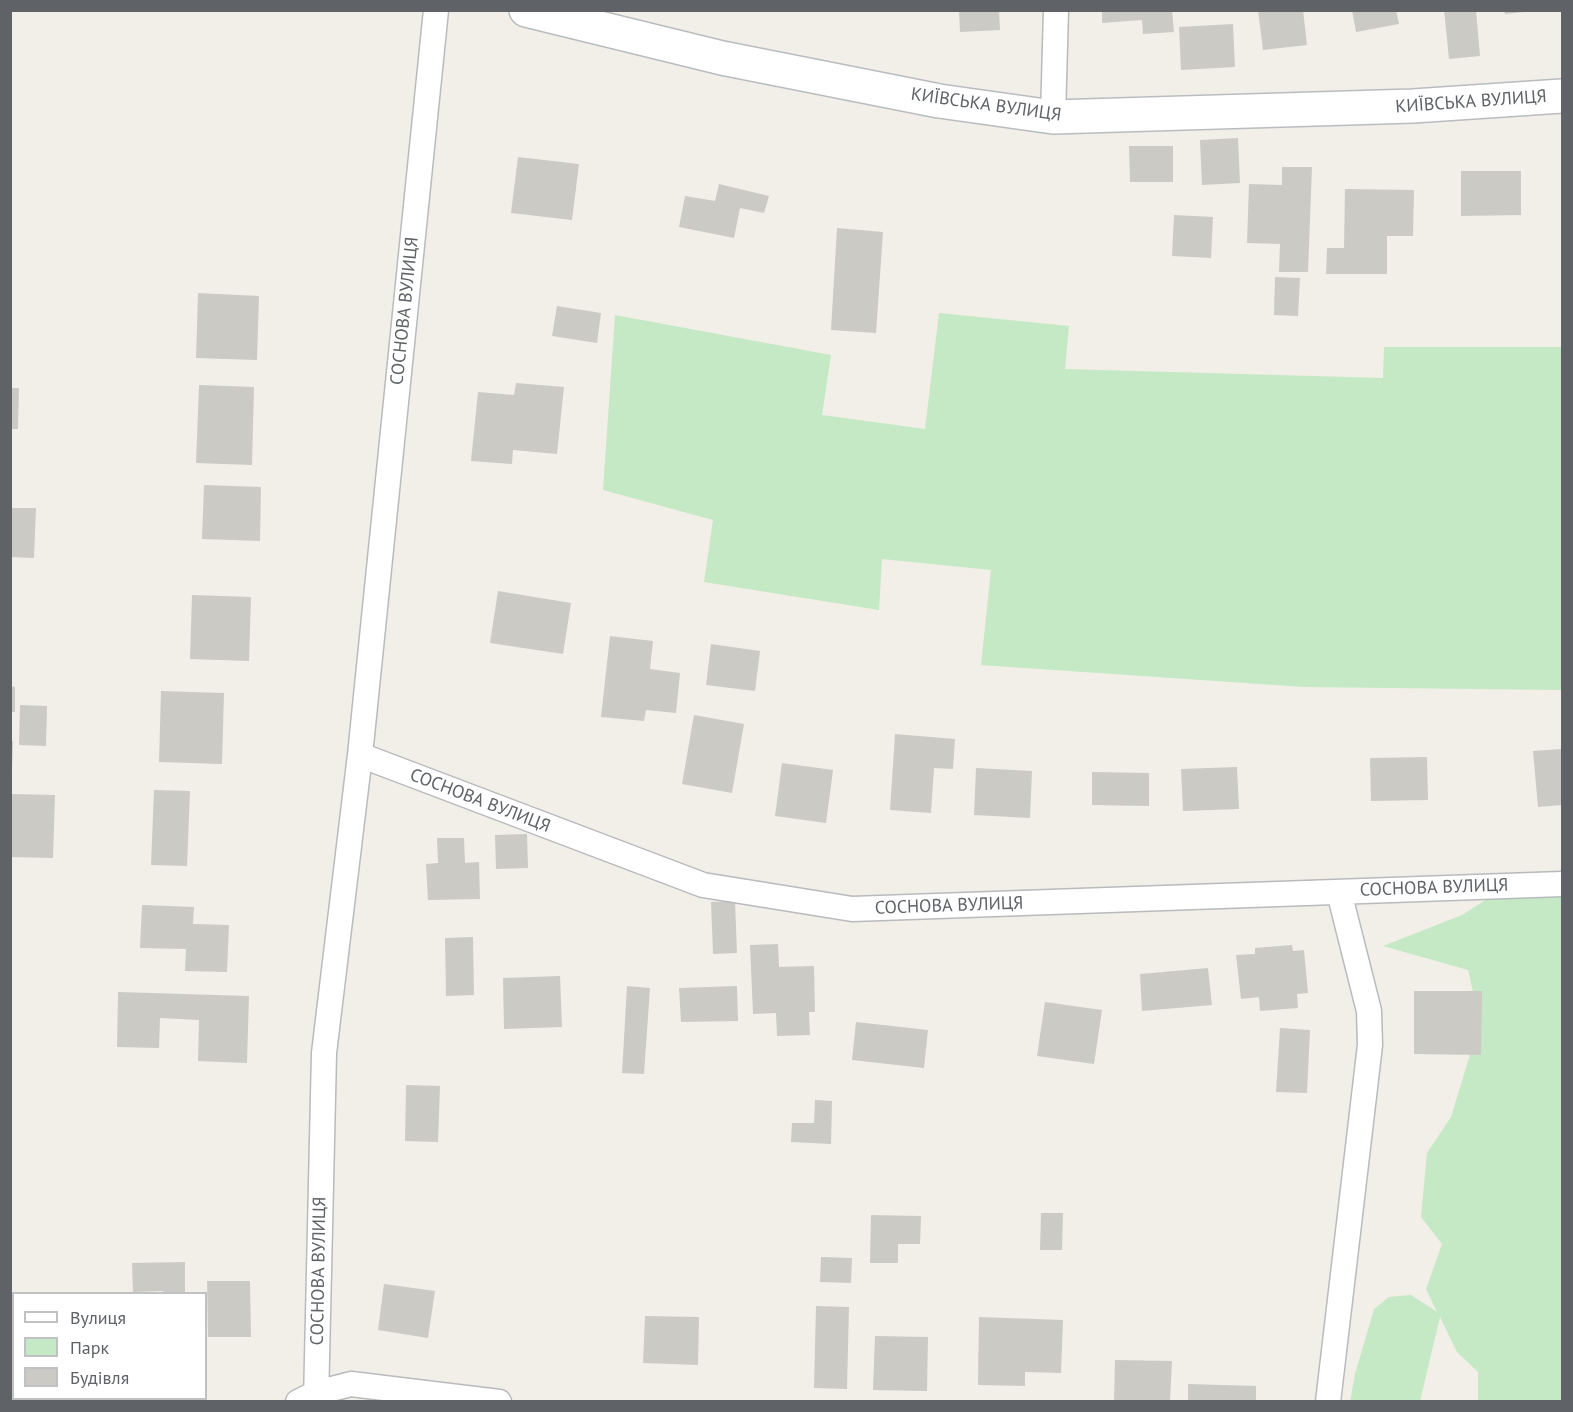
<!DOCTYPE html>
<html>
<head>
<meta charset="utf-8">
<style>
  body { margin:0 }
  #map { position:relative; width:1573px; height:1412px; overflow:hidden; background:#f1efe7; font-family:"PT Sans",sans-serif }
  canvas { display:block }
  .frame { position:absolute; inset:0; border:12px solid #5f6368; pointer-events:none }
  .legend { position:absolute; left:12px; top:1292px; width:195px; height:108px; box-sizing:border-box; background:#fff; border:2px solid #bfc1c3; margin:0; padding:8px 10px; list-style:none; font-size:18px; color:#5f6368 }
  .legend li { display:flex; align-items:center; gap:12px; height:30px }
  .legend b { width:30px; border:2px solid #bfc1c3 }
</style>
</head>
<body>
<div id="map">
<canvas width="1573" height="1412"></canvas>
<div class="frame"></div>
<ul class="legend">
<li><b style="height:8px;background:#fff"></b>Вулиця</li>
<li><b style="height:16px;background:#c4e9c4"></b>Парк</li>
<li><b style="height:16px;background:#cccac4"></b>Будівля</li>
</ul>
</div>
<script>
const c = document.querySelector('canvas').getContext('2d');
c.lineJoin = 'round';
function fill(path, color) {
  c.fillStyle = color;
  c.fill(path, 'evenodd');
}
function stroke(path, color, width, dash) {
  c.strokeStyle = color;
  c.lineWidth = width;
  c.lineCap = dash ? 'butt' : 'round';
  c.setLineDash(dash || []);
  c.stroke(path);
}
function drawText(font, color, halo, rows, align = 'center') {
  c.font = font + ' "PT Sans",sans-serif';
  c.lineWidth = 6;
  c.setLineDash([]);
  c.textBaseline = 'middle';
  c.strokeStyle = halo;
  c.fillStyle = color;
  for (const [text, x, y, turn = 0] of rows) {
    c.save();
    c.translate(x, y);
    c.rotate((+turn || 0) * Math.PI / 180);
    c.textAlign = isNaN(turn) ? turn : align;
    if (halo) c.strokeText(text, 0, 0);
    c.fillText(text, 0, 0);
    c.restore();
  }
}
const green = new Path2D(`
  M939,313L1069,326L1065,369L1383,378L1384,347H1562V690L1304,687L981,665L991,570L882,559L879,610L704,582L713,520L603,490L615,315L831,355L822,415L925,429Z
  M1562,876V1401H1478V1372L1457,1352L1440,1317L1420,1401L1350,1402L1355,1374L1374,1309L1389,1297L1411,1295L1437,1312L1426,1289L1442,1244L1421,1217L1427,1153L1451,1117L1480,1022L1468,970L1383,946L1462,915L1503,889Z`);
const building = new Path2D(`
  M959,10H999L1000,30L960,32Z
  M1102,10H1172L1174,32L1143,34L1142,20L1102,23Z
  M1258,10H1303L1307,45L1263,50Z
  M1352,10H1396L1399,24L1356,32Z
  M1444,10H1476L1480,56L1449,59Z
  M1504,10H1525V12L1505,14Z
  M1233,24L1235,67L1181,70L1179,27Z
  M1238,138L1240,183L1202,185L1200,140Z
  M1129,146H1173V182H1130Z
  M518,157L579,164L572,220L511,213Z
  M1282,167H1312L1308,272H1279L1280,244L1247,243L1249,184L1282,185Z
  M1461,171H1521V215L1461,216Z
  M719,184L769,196L764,213L740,208L734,238L679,227L685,196L715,201Z
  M1345,189L1414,190L1413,236H1387V274H1326L1327,248H1344Z
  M1174,215L1213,217L1211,258L1172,256Z
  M837,228L883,232L876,333L831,330Z
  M1275,277L1300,278L1298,316L1274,315Z
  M198,293L259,296L257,360L196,358Z
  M557,306L601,313L597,343L552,336Z
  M516,383L564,387L557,454L513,450L512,464L471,461L478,392L514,395Z
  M199,385L254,387L252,465L196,463Z
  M10,388H19L18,429H10Z
  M204,485L261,487L260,541L202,539Z
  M10,508H36L34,558L10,557Z
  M498,591L571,603L563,654L490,643Z
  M192,595L251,597L249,661L190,659Z
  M610,636L653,641L650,669L680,673L676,713L646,710L644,721L601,717Z
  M711,644L760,651L755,691L706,685Z
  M10,686L15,687V712H10Z
  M161,691L224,693L222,764L159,762Z
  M20,705L47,706L46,746L19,745Z
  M694,715L744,724L732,793L682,784Z
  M895,734L955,739L953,769L934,768L931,813L890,810Z
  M10,741H13L12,772H10Z
  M1562,749V805L1538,807L1533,751Z
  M1427,757L1428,800L1371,801L1370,758Z
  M782,763L833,770L826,823L775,816Z
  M1237,767L1239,809L1183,811L1181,769Z
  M976,768L1032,771L1030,818L974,815Z
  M1092,772L1149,773V806L1092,805Z
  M154,790L190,791L187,866L151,865Z
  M10,794L55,795L53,858L10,857Z
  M527,834L528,868L496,869L495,835Z
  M437,838H464L465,863L479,862L480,899L428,900L426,864L438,863Z
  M735,901L737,953L713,954L711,902Z
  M142,905L194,907L193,924L229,925L227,972L185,971L186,949L140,948Z
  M473,937L474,995L446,996L445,938Z
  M778,944L779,967L814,966L815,1012H809L810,1035L777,1036L776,1013L753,1014L750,945Z
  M1292,945L1293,951L1304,950L1308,993L1297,994L1298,1008L1260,1011L1259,997L1241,999L1236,955L1255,954V948Z
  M1208,968L1212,1005L1142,1011L1140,974Z
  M560,976L562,1027L504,1029L503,978Z
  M627,986L650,988L644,1074L622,1073Z
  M737,986L738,1021L681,1022L679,988Z
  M1414,991H1482L1481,1055L1414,1054Z
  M118,992L249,996L247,1063L198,1061L199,1020L160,1018L159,1048L117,1047Z
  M1045,1002L1102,1010L1094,1064L1037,1056Z
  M856,1022L928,1030L924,1068L852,1060Z
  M1280,1028L1310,1030L1307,1093L1276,1092Z
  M406,1085L440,1086L438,1142L405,1141Z
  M815,1100L832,1101L831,1144L791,1142L792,1123H814Z
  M1041,1213H1063L1062,1250H1040Z
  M871,1215L921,1216L920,1244H898V1263H870Z
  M821,1257L852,1258L851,1283L820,1282Z
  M185,1262V1294H163V1291L133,1292L132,1263Z
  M207,1281H250L251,1337H208Z
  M384,1284L435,1291L428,1338L378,1330Z
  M816,1306L849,1307L847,1389L814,1388Z
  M645,1316L699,1317L698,1365L643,1363Z
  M979,1317L1063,1320L1061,1373L1025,1372V1386L978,1385Z
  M875,1336L928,1337L927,1391L873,1390Z
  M1115,1360L1172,1361L1170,1402H1114Z
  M1188,1384L1256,1386V1402H1188Z`);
const street = new Path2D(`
  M1053,117L1056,10
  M360,755L703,885L852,909L1562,884
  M22,1398L112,1402
  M298,1402L316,1393L351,1384L499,1402
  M316,1402L324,1053L360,755L436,10
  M1328,1402L1370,1045L1369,1011L1339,892`);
const secondary = new Path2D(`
  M526,10L722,58L939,101L1053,117L1413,106L1562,96`);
const streetNames = [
  ["КИЇВСЬКА ВУЛИЦЯ",1471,102,-4],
  ["КИЇВСЬКА ВУЛИЦЯ",986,105,8],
  ["СОСНОВА ВУЛИЦЯ",405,311,-84],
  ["СОСНОВА ВУЛИЦЯ",480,801,21],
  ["СОСНОВА ВУЛИЦЯ",1434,888,-2],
  ["СОСНОВА ВУЛИЦЯ",949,906,-2],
  ["СОСНОВА ВУЛИЦЯ",319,1271,-89]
];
fill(green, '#c4e9c4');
fill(building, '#cccac4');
stroke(street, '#b8babe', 27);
stroke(secondary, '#b8bcc1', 36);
stroke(street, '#fff', 24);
stroke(secondary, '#fff', 33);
drawText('18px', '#5f6368', '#fff', streetNames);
</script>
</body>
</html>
